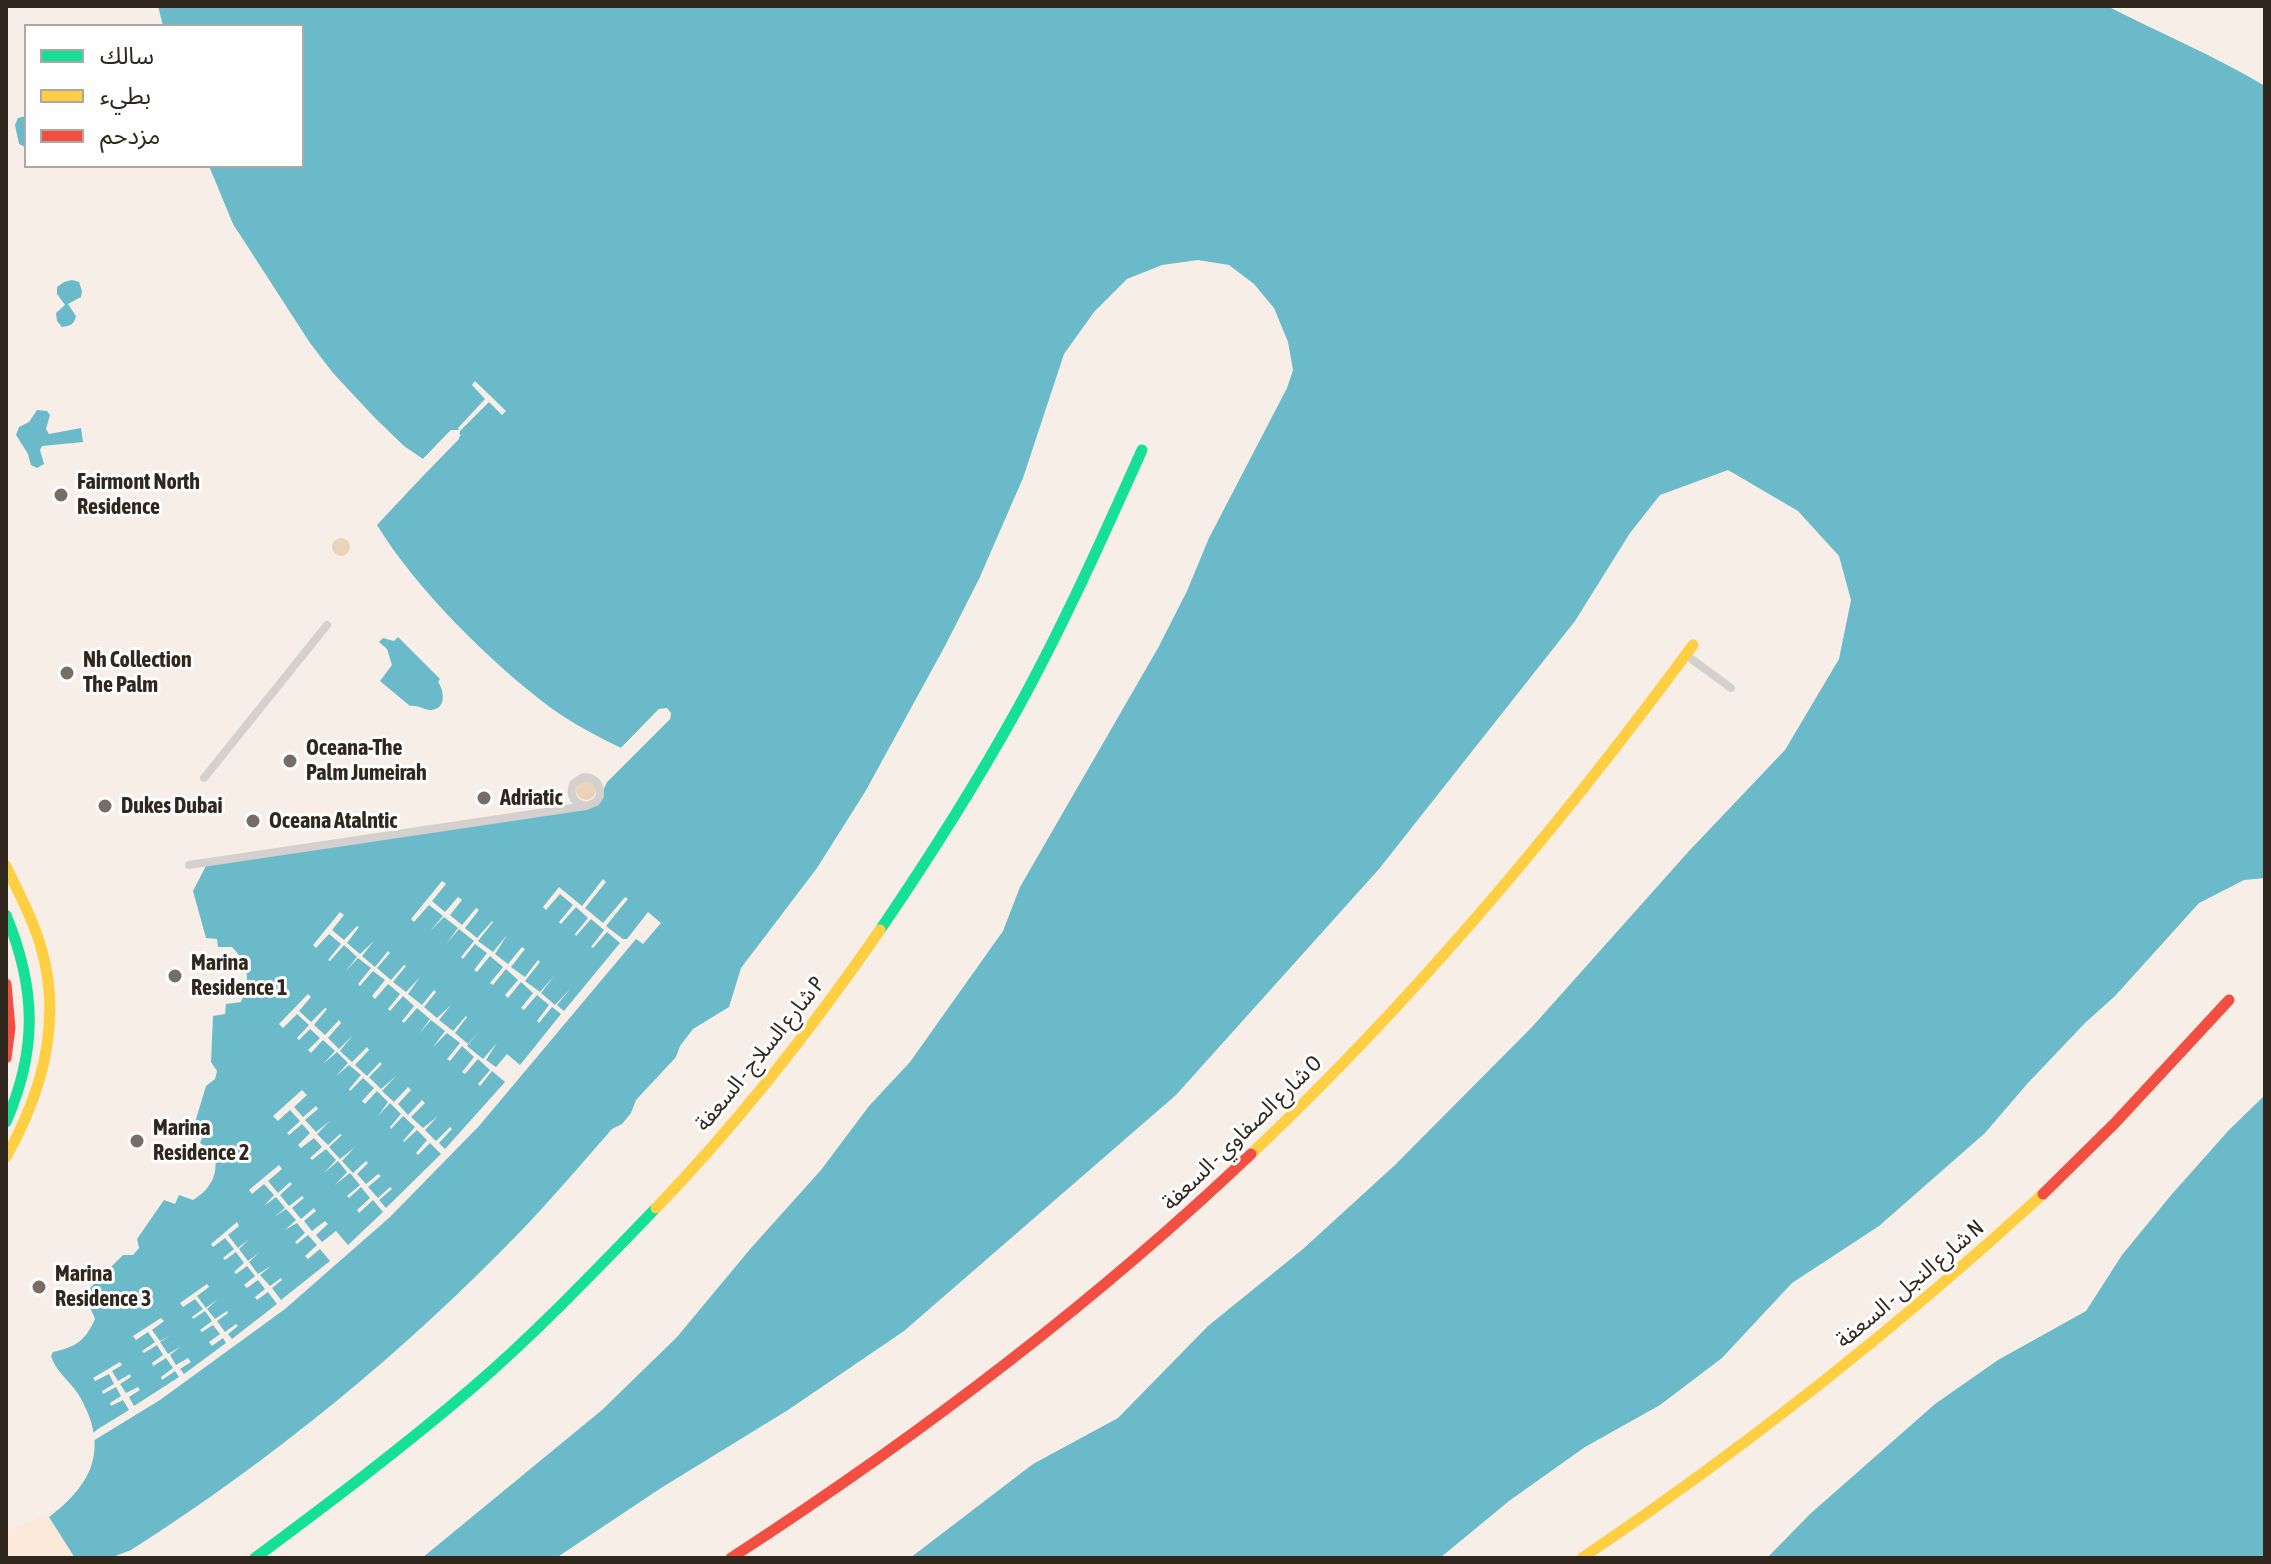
<!DOCTYPE html>
<html>
<head>
<meta charset="utf-8">
<style>
  body { margin:0 }
  #map { position:relative; width:2271px; height:1564px; overflow:hidden; background:#f7efe7; font-family:"Asap Condensed","Noto Sans Arabic",sans-serif }
  canvas { display:block }
  .frame { position:absolute; inset:0; border:8px solid #30271e; pointer-events:none }
  .legend { position:absolute; left:24px; top:24px; width:280px; height:144px; box-sizing:border-box; background:#fefefe; border:2px solid #aca8a4; margin:0; padding:10px 14px; list-style:none; font-size:24px; color:#30271e }
  .legend li { display:flex; align-items:center; gap:16px; height:40px }
  .legend b { width:40px; border:2px solid #aca8a4 }
</style>
</head>
<body>
<div id="map">
<canvas width="2271" height="1564"></canvas>
<div class="frame"></div>
<ul class="legend">
<li><b style="height:10px;background:#16e098"></b>سالك</li>
<li><b style="height:10px;background:#ffcf43"></b>بطيء</li>
<li><b style="height:10px;background:#f24e42"></b>مزدحم</li>
</ul>
</div>
<script>
const c = document.querySelector('canvas').getContext('2d');
c.lineJoin = 'round';
function fill(path, color) {
  c.fillStyle = color;
  c.fill(path, 'evenodd');
}
function stroke(path, color, width, dash) {
  c.strokeStyle = color;
  c.lineWidth = width;
  c.lineCap = dash ? 'butt' : 'round';
  c.setLineDash(dash || []);
  c.stroke(path);
}
function drawText(font, color, halo, rows, align = 'center') {
  c.font = font + ' "Asap Condensed","Noto Sans Arabic",sans-serif';
  c.lineWidth = 6;
  c.setLineDash([]);
  c.textBaseline = 'middle';
  c.strokeStyle = halo;
  c.fillStyle = color;
  for (const [text, x, y, turn = 0] of rows) {
    c.save();
    c.translate(x, y);
    c.rotate((+turn || 0) * Math.PI / 180);
    c.textAlign = isNaN(turn) ? turn : align;
    if (halo) c.strokeText(text, 0, 0);
    c.fillText(text, 0, 0);
    c.restore();
  }
}
const built = new Path2D(`
  M48,1515L75,1558H6V1530Z`);
const green = new Path2D(`
  M332 547a9 9 0 1 1 18 0a9 9 0 1 1-18 0Z
  M576 790a10 10 0 1 1 20 0a10 10 0 1 1-20 0Z`);
const water = new Path2D(`
  M158,6H2107C2160,33 2215,56 2265,86V878L2244,880L2199,903L2115,996L2085,1023L2027,1084L1985,1133L1879,1226L1792,1283L1722,1358L1660,1405L1585,1447L1509,1501L1440,1558H910L1033,1464L1118,1418L1208,1326L1303,1249L1395,1165L1532,1027L1689,851L1785,750L1839,659L1851,600L1839,556L1798,511L1728,470L1660,495L1630,533L1575,621L1379,869L1176,1095L904,1331L788,1410L661,1488L556,1558H422L602,1410L677,1337L751,1248L821,1170L869,1106L910,1062L1003,931L1020,887L1158,648L1187,591L1209,538L1287,388L1293,370L1288,342L1274,308L1254,284L1229,265L1198,260L1162,265L1127,279L1094,312L1064,354L1023,478L979,579L945,646L865,792L817,868L741,968L729,1007L693,1029L680,1046L676,1057L636,1100L631,1113L622,1124L612,1129C581,1164 551,1200 518,1234C402,1354 272,1460 131,1550L110,1558H75L49,1517C93,1484 109,1448 80,1397C71,1381 57,1374 51,1356L53,1352C76,1347 85,1341 95,1319L90,1307L96,1303L89,1289L123,1255H133L139,1248L137,1239L164,1200L175,1204L179,1195L193,1200C212,1188 219,1173 214,1152L200,1143L203,1136L193,1129L206,1086L215,1079L217,1071L211,1062L213,1016L225,1014L226,1004L241,1002C251,981 249,964 232,947H218L217,939L206,938L193,891L209,860L598,801L607,782L670,719L671,713L659,709L621,748C597,736 573,724 551,708C491,663 416,589 377,525L461,435L451,430L423,459L404,446L375,418L333,373L310,343L233,224L209,166H302V26H163Z
  M26,116V147H25L19,144L15,125L18,118Z
  M72,280L79,282L82,291L81,297L68,304L76,316C74,324 71,326 62,327L57,321L56,313L65,305L57,294V287L64,282Z
  M37,410L47,411L50,415L46,429L49,434L81,428L83,442L42,446L40,450L44,464L37,468L31,465L28,454L16,435L19,427L29,422Z
  M398,637L440,679L438,682C444,690 447,709 431,710C423,710 419,705 410,706L380,681L392,665L387,649L379,642L383,638L394,641Z
  M2265,1095V1558H1767L1810,1514L1935,1404L1998,1360L2086,1311L2122,1255L2172,1194L2229,1130Z`);
const pier = new Path2D(`
  M475,381L506,411L502,415L489,402L460,431L459,439L374,526L375,522L456,434L425,462H420L423,459L451,430H459L458,428L485,399L472,385Z
  M667,708L671,713L670,719L607,782L605,779L667,715L661,713L623,751H618L659,709Z
  M603,879L606,882L585,908L603,923L625,897L628,899L606,926L623,939H627L648,912L661,923L643,944L636,939L479,1126L390,1217L285,1309L160,1400L93,1441V1433L98,1429L129,1410L123,1400L111,1406L110,1403L121,1396L116,1387L103,1394L102,1391L114,1384L109,1374L95,1381L93,1378L120,1362L122,1365L112,1371L118,1381L130,1374L131,1377L120,1384L126,1393L138,1387L140,1390L129,1397L134,1406L179,1377L175,1371L162,1380L161,1377L173,1368L166,1358L153,1366L152,1363L163,1355L157,1345L144,1353L142,1351L155,1342L148,1332L136,1340L133,1336L161,1318L164,1321L152,1330L160,1341L171,1335L160,1342L168,1354L180,1347L170,1355L176,1365L188,1358L191,1362L180,1369L184,1374L226,1343L223,1338L212,1346L209,1342L220,1334L213,1325L202,1332L200,1330L212,1321L205,1311L193,1319L192,1317L203,1309L195,1299L183,1307L180,1303L207,1284L209,1287L197,1296L206,1308L218,1299L207,1309L215,1319L227,1311L228,1313L217,1321L225,1332L236,1324L238,1326L228,1334L232,1339L277,1304L268,1292L257,1300L255,1297L265,1289L258,1280L247,1288L244,1285L255,1276L247,1266L236,1274L234,1272L244,1263L236,1252L225,1260L223,1258L234,1249L225,1238L213,1247L211,1244L237,1222L239,1226L228,1235L238,1248L249,1239L239,1249L248,1261L260,1252L249,1262L258,1274L271,1266L260,1275L270,1286L281,1278L282,1280L272,1288L281,1300L330,1261L320,1249L308,1259L305,1256L317,1245L308,1235L297,1244L295,1242L305,1233L297,1223L285,1230L296,1220L286,1209L274,1217L285,1208L276,1197L264,1206L274,1195L264,1184L252,1194L249,1190L279,1165L282,1169L268,1181L278,1193L290,1182L292,1184L280,1195L289,1206L302,1196L304,1198L292,1208L301,1219L314,1208L316,1211L304,1221L312,1231L325,1221L328,1224L316,1235L322,1242L336,1231L348,1245L383,1212L373,1200L359,1213L357,1210L370,1198L361,1187L349,1198L347,1196L360,1185L350,1173L335,1185L347,1172L338,1161L324,1173L336,1160L326,1149L312,1160L310,1158L322,1147L314,1138L301,1148L298,1145L310,1133L302,1124L289,1135L287,1133L300,1121L290,1110L278,1121L273,1116L302,1090L307,1095L294,1107L303,1117L316,1106L318,1109L305,1120L316,1132L330,1121L317,1134L328,1145L340,1134L342,1135L329,1147L340,1159L354,1148L342,1161L353,1173L366,1161L368,1163L357,1174L366,1184L378,1174L381,1176L368,1187L378,1198L390,1187L392,1189L379,1200L386,1208L441,1154L430,1143L418,1155L416,1153L427,1140L417,1130L404,1142L403,1141L415,1127L403,1116L391,1129L390,1127L401,1114L390,1103L378,1116L388,1102L377,1091L365,1104L362,1101L374,1088L363,1078L350,1091L349,1089L361,1075L349,1065L336,1076L348,1063L337,1052L323,1064L335,1051L323,1040L311,1053L308,1050L320,1038L310,1029L299,1040L297,1038L309,1025L297,1014L283,1028L279,1024L308,994L311,997L299,1011L311,1022L325,1008L327,1009L314,1025L325,1035L339,1020L341,1023L328,1038L339,1049L353,1035L340,1051L352,1062L367,1047L369,1050L355,1065L367,1076L380,1062L382,1064L369,1077L381,1089L396,1076L382,1091L394,1102L408,1087L411,1090L398,1104L408,1115L422,1100L425,1103L411,1117L423,1128L438,1116L425,1130L436,1141L450,1127L452,1129L439,1143L445,1149L505,1082L492,1071L480,1086L478,1084L490,1070L478,1059L465,1074L462,1072L474,1057L462,1046L450,1061L447,1059L460,1043L447,1033L433,1047L445,1031L431,1020L419,1034L430,1019L417,1008L404,1023L402,1021L414,1006L403,996L390,1011L388,1009L400,994L388,984L375,999L372,996L385,980L373,971L360,986L358,984L371,968L358,958L345,972L357,957L344,945L330,961L328,960L341,944L329,934L316,948L313,945L340,912L344,915L332,930L344,940L357,926L359,927L347,943L360,954L374,941L362,956L375,967L388,951L390,953L377,968L391,980L404,965L406,966L393,982L406,992L420,977L408,994L422,1005L434,990L436,992L424,1007L437,1018L451,1005L439,1020L453,1031L466,1016L467,1017L455,1033L468,1044L480,1030L467,1046L483,1059L497,1043L486,1060L496,1067L507,1054L520,1065L561,1014L552,1007L539,1023L537,1021L549,1005L537,995L524,1010L521,1008L533,993L521,982L508,998L505,995L518,980L506,969L493,985L490,983L503,967L490,956L477,972L474,970L487,953L475,944L463,959L461,957L474,941L459,929L446,944L458,928L444,917L430,931L443,916L429,905L414,922L411,919L442,881L446,884L432,901L445,912L458,897L462,900L450,915L462,925L476,908L479,910L465,928L477,938L492,921L493,922L478,941L493,952L507,935L495,954L508,964L522,947L525,949L511,967L525,977L538,960L540,962L525,981L540,992L555,975L541,993L555,1005L571,988L557,1005L564,1011L620,943L607,932L593,948L591,947L604,930L591,919L576,936L575,934L588,918L576,907L561,924L559,922L573,905L560,894L546,910L543,907L559,887L582,906Z`);
const street = new Path2D(`
  M1686,655L1731,688
  M204,778L327,625
  M189,865L586,806L596,802L600,796C601,784 595,777 583,777L573,784C569,796 574,803 586,806`);
const fast = new Path2D(`
  M6,915C36,988 38,1049 6,1122
  M880,930C929,858 976,784 1018,708C1064,624 1103,537 1142,450
  M255,1558C329,1503 402,1448 472,1388C537,1332 596,1270 656,1208`);
const slow = new Path2D(`
  M6,866C19,894 34,921 42,951C62,1023 42,1093 6,1157
  M1251,1154C1415,999 1559,827 1693,645
  M656,1208C738,1123 813,1027 880,930
  M1582,1558C1745,1448 1898,1327 2043,1194`);
const jam = new Path2D(`
  M6,984L10,1028L6,1058
  M2043,1194L2115,1123L2229,1000
  M731,1558C916,1438 1091,1306 1251,1154`);
const markers = [
  [61,495,8,"#766d64"],
  [67,673,8,"#766d64"],
  [290,761,8,"#766d64"],
  [484,798,8,"#766d64"],
  [105,806,8,"#766d64"],
  [253,821,8,"#766d64"],
  [175,976,8,"#766d64"],
  [137,1141,8,"#766d64"],
  [39,1287,8,"#766d64"]
];
const poiNames = [
  ["Fairmont North",77,482],
  ["Residence",77,507],
  ["Nh Collection",83,660],
  ["The Palm",83,685],
  ["Oceana-The",306,748],
  ["Palm Jumeirah",306,773],
  ["Adriatic",500,798],
  ["Dukes Dubai",121,806],
  ["Oceana Atalntic",269,821],
  ["Marina",191,963],
  ["Residence 1",191,988],
  ["Marina",153,1128],
  ["Residence 2",153,1153],
  ["Marina",55,1274],
  ["Residence 3",55,1299]
];
const streetNames = [
  ["شارع السلاج - السعفة P",760,1054,-51],
  ["شارع الصفاوي - السعفة O",1242,1133,-44],
  ["شارع النجل - السعفة N",1910,1284,-40]
];
fill(built, '#fbead9');
fill(green, '#ead2bb');
fill(water, '#6bbac9');
fill(pier, '#f7efe7');
stroke(street, '#d3d0cd', 8);
stroke(fast, '#16e098', 11);
stroke(slow, '#ffcf43', 11);
stroke(jam, '#f24e42', 11);
for (const [x, y, r, color] of markers) {
  const dot = new Path2D();
  dot.arc(x, y, r, 0, 2 * Math.PI);
  c.fillStyle = color;
  c.fill(dot);
  stroke(dot, '#fefefe', 3);
}
drawText('bold 22px', '#30271e', '#fefefe', poiNames, 'left');
drawText('22px', '#30271e', '#fefefe', streetNames);
</script>
</body>
</html>
